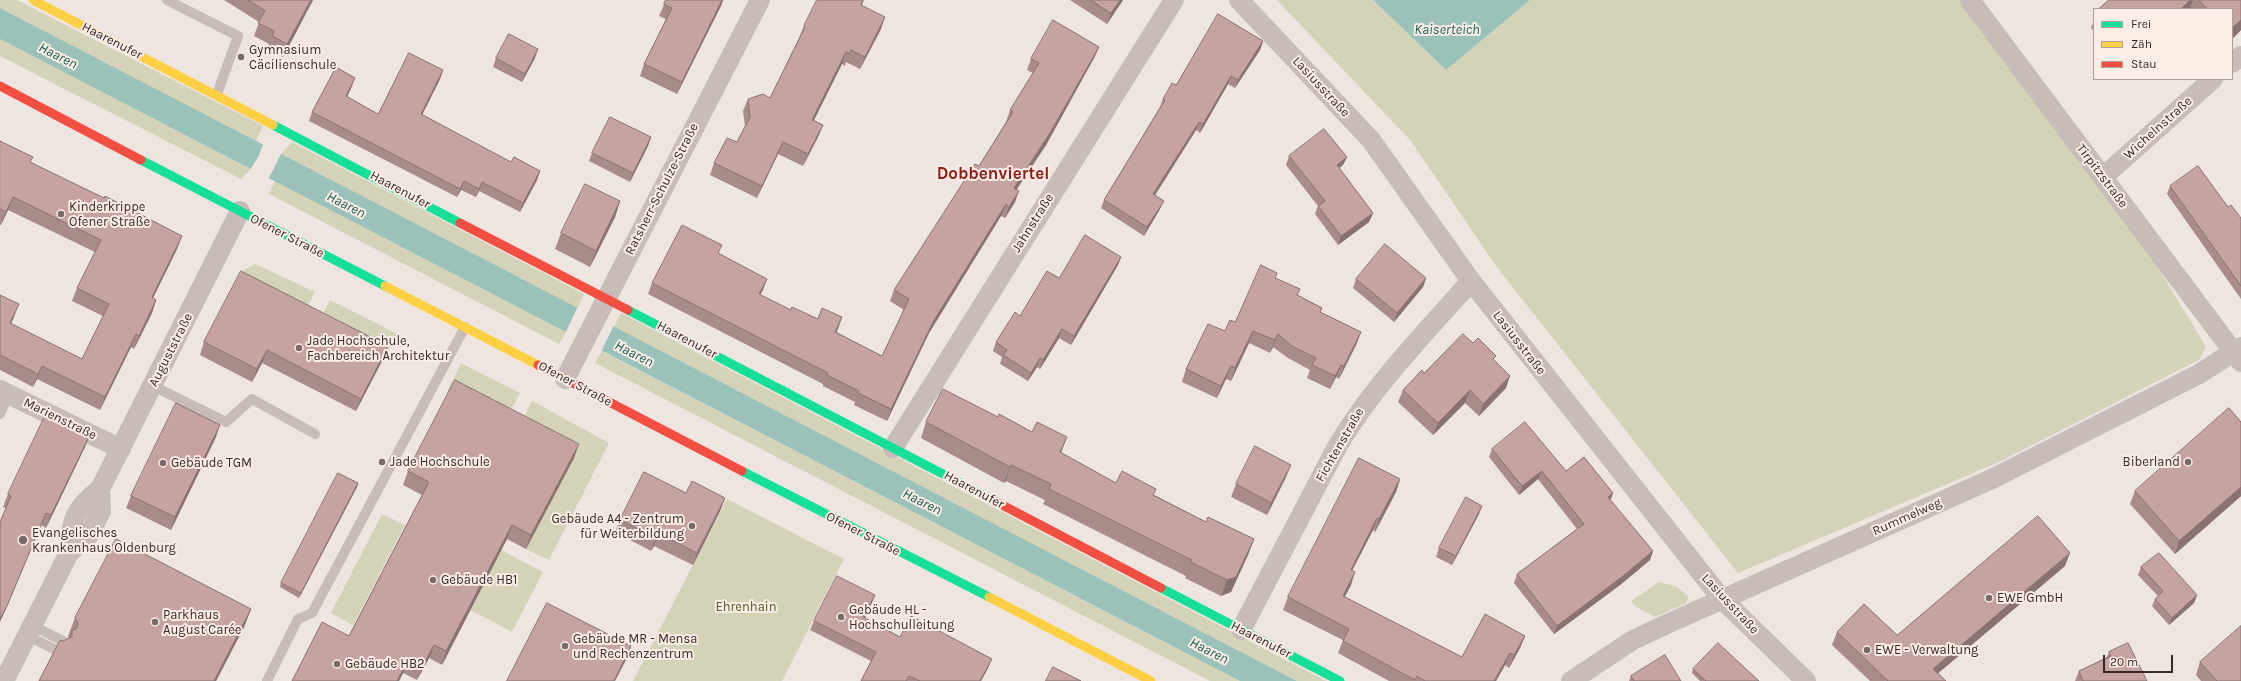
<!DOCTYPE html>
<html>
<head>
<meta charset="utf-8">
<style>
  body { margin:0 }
  #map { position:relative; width:2241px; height:681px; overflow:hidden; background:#eee4e0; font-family:Karla,sans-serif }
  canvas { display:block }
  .legend { position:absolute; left:2093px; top:8px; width:140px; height:72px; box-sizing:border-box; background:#fbede6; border:1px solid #ad9f9a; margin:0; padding:5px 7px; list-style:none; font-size:12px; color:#382927 }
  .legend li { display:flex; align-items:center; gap:8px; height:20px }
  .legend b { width:20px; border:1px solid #ad9f9a }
  .scale { position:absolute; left:2103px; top:655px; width:70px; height:18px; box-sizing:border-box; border:2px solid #382927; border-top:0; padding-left:5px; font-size:12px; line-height:14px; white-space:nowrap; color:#382927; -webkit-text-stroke:3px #fbede6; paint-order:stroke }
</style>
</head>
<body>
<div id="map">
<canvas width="2241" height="681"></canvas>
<ul class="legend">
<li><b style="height:5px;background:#16e098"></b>Frei</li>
<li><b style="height:5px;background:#ffcf43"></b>Zäh</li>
<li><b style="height:5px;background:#f24e42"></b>Stau</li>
</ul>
<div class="scale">20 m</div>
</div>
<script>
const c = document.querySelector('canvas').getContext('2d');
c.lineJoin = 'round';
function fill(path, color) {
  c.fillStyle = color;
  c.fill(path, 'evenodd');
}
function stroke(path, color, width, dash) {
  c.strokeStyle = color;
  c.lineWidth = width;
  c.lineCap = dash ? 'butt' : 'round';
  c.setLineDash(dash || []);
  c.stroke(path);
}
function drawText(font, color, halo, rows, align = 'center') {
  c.font = font + ' Karla,sans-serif';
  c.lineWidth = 4;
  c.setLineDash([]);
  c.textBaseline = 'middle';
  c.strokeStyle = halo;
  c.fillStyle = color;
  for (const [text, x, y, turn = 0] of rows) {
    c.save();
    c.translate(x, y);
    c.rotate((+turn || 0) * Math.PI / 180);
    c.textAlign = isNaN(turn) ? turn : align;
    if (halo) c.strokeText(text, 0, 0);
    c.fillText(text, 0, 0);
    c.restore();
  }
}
const green = new Path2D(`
  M0,0H17L263,126L256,141L0,8Z
  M1277,0H1373L1446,70L1530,0H1970L2103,177L2206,347L2199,360L1999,462L1738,573L1496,266L1411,141Z
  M0,39L251,168L241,179L0,56Z
  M292,142L584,294L578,308L281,154Z
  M275,181L566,332L559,344L269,194Z
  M255,264L315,292L303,316L238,283L244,270Z
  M330,300L397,334L384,358L318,324Z
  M621,313L1326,681H1297L614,327Z
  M602,351L1240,681H1210L595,363Z
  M461,363L520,393L505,422L447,392Z
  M532,401L609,443L549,560L526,549L518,429Z
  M727,499L844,559L782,681H633Z
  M382,514L405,525L353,625L331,613Z
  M501,550L543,572L512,632L470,610Z
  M1659,582L1677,587L1689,597L1686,603L1655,617L1636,607L1631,601Z`);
const water = new Path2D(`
  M1373,0H1530L1446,70Z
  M0,8L1297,681H1240L0,39Z`);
const pier = new Path2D(`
  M264,143L282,152L268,180L250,170L258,157Z
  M578,306L614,325L601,352L565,334Z`);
const lane = new Path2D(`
  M167,0L238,36L217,94
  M153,386L226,422L252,399L315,434
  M0,414L9,394
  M33,626L65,642
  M28,636L60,652
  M267,681L298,619L312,613L465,327`);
const street = new Path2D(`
  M1239,0L1371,140L1471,281L1721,598L1806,681
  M1970,0L2241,362
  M2232,63L2241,56
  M2103,177L2213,79
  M565,379L760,0
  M0,390L121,449
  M893,448L1174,0
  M69,553C71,520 74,509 100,489L240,211
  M1241,630L1338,445C1374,385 1424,334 1471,281
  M4,681L69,553L89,535L101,511L100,489
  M1571,681L1633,640L1667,624L1994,478L2199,374L2241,347`);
const fast = new Path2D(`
  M273,125L460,223
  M141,160L385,286
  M628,310L987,497
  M742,471L989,597
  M1161,588L1340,681`);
const slow = new Path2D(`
  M33,0L273,125
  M385,286L538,365
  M989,597L1151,681`);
const jam = new Path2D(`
  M0,86L141,160
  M460,223L628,310
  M538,365L742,471
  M987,497L1161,588`);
const wall = new Path2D(`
  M224,0H313L283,57L267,49L269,44L254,36L259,22Z
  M666,0H723L677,94L640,76L644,64L666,19L659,16Z
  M864,0L862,5L881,29L860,69L846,62L845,66L842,64L814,120L823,125L818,137L803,166L778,154L757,198L710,175L714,163L737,142L745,126L743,111L748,99L770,98L799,38L804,26Z
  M1070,0H1123L1107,24Z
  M2109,0H2241V30L2232,39V9H2099Z
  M2094,20V31L2091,28Z
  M1263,41L1260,50L1235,88L1228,84L1200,133L1196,130L1155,195L1160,209L1144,236L1101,208L1104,200L1160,107L1163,99Z
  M1099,47L1094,58L1046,145L1017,189L1015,202L1005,218L1001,216L929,333L887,421L854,405L855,402L823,386V384L648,294L652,283L719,254L763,290L760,295L791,310L818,319L842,317L836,332L882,356L904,310L890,301L894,290L979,166L1006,122L1010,110L1033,73L1027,70L1031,59Z
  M496,58H535L522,82L493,67Z
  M443,70L440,79L422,115L511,162L540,171L537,180L520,212L479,191L476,197L461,190L457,197L309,121L312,112L352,86L347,97L378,114Z
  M651,137L648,146L630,182L589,161L592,153Z
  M0,141L31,162L177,249L153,298L156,300L152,313L134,349L131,347L100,410L37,379L33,387L0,370V295L14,317L11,324L82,359L103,316L72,301L77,288L95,252L8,210L1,225H0Z
  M1289,156L1347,157L1343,165L1339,168L1373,213L1369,222L1338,245L1315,214L1318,206L1286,165Z
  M2170,186L2228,207L2241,218V299L2167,194Z
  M620,201L615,217L590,267L555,249L561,233Z
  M1121,257L1118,265L1071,345L1059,338L1040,369L1037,367L1028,381L1000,364L1002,357L993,351L996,342L1020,316L1059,278Z
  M1275,278L1298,295L1322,308L1320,312L1361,332L1356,345L1339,379L1336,377L1330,389L1307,378L1310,370L1288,358L1273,347L1270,353L1249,343L1231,381L1226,379L1217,398L1182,382L1186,369L1235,322Z
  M1426,278L1423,287L1394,322L1353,288L1356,279Z
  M204,342L383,359L356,411L262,363L252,382L200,355Z
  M1473,343L1494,360L1506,388L1479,416L1465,403L1433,435L1398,402L1403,390L1424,373Z
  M998,417L1032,432L1061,453L1116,483L1154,495L1206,522L1254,539L1248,555L1231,592L1221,596L1185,578L1186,576L1043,504L1045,500L1006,481L1004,483L921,438L926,422Z
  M2241,422V496L2175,554L2130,504L2135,491Z
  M89,437L84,449L46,528L41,525L2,618L6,508L3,507L8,494Z
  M216,437L171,530L126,508L131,496Z
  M1492,449L1566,471L1613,493L1610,500L1653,551L1650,560L1620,585L1554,634L1514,583L1517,574L1577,529L1538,479L1519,495L1489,457Z
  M574,458L526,549L507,539L442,665L429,658L417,680L403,673L399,681H292L349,636L422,495L403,485L408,471Z
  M1286,477L1267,515L1231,497L1236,484Z
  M1400,479L1396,492L1375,532L1373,530L1352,571L1351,585L1344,597L1462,657L1525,636L1520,648L1509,668L1505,665L1496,681H1389L1338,653L1343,640L1283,610L1288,597Z
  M358,483L357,487L299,598L280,587L281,583Z
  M686,493L725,498L720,511L693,565L654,546L651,551L615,532L620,520Z
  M1479,514L1452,565L1436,557L1439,548Z
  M2065,566L1938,673L1946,681H1870L1832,645L1837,632L1897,635Z
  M2141,567L2197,595L2194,603L2169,625L2152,606L2155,599L2158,596L2138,575Z
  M875,595L871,605L865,618L900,637L988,668L981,681H861L871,661L810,630L814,621Z
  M251,609L244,627L216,681H39L63,641L69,639L68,636L75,618Z
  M2109,652L2147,681H2075L2079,671L2107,657Z
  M2200,662L2241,681H2201L2196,675Z
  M1693,669L1759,681H1700L1692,673Z
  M1631,676L1681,681H1629Z`);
const shadedWall = new Path2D(`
  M311,0H313L283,57L287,44Z
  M722,0H723L722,4L677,94L682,82Z
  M1120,0H1123L1107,24L1111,13Z
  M2190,0H2193L2190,9H2181Z
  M885,17L881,29L860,69L865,57Z
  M2241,20V30L2232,39V28Z
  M1263,41L1260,50L1235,88L1238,80Z
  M1099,47L1094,58L1046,145L1010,199L1014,188Z
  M538,49L535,58L522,82L525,74Z
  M846,52L842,64L808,132L812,120Z
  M443,70L440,79L418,123L421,114Z
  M1231,76L1228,84L1200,133L1203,124Z
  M355,78L352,86L343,105L346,96Z
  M1199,122L1196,130L1150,203L1153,194Z
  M823,125L818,137L803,166L808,154Z
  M651,137L648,146L630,182L633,173Z
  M783,142L778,154L757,198L762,186Z
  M1347,157L1343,165L1333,173L1337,165Z
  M540,171L537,180L520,212L523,203Z
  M464,181L461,190L457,197L460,189Z
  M482,182L479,191L476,197L479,189Z
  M1019,191L1015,202L1005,218L1009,207Z
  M13,197L8,210L1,225L6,212Z
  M620,201L615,217L590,267L596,251Z
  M1164,201L1160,209L1144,236L1147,227Z
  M1006,204L1001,216L929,333L887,421L891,409L933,322Z
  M1373,213L1369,222L1338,245L1341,236Z
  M182,236L177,249L147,310L152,297Z
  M1121,257L1118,265L1071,345L1074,336Z
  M1426,278L1423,287L1394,322L1397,313Z
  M767,279L763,290L754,305L759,294Z
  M156,300L152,313L134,349L139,336Z
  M19,304L14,317L5,336L10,323Z
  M842,317L838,329L831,343L835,332Z
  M1062,329L1059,338L1040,369L1043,360Z
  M1253,331L1249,343L1231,381L1235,368Z
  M1361,332L1356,345L1339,379L1344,366Z
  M136,334L131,347L100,410L105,397Z
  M1278,334L1273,347L1270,353L1275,340Z
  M388,346L383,359L356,411L361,399Z
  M267,350L262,363L252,382L257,369Z
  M1040,358L1037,367L1028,381L1031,373Z
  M1341,365L1336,377L1330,389L1335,376Z
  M42,366L37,379L33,387L38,374Z
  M1231,366L1226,379L1217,398L1221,386Z
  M1510,376L1506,388L1479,416L1483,404Z
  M1470,390L1465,403L1433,435L1438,423Z
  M220,425L216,437L171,530L175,517Z
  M89,437L84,449L46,528L51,515Z
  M1067,437L1061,453L1060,452Z
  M579,444L574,458L526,549L531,535Z
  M1011,465L1006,481L1004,483L1010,467Z
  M1291,465L1286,477L1267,515L1271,503Z
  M1542,471L1538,479L1519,495L1522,486Z
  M1400,479L1396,492L1375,532L1379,519Z
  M358,483L357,487L299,598L301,593Z
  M2241,487V496L2175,554L2179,541Z
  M1613,493L1610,502L1608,497Z
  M725,498L720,511L693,565L697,553Z
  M1482,506L1479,514L1452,565L1456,556Z
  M46,513L41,525L0,622V619Z
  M1377,518L1373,530L1346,582L1351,570Z
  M512,525L507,539L442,665L446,651Z
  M658,533L654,546L651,551L656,538Z
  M1254,539L1248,555L1231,592L1221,596L1227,580Z
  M1653,551L1650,560L1620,585L1554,634L1557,626Z
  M2070,553L2065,566L1929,681L1933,669Z
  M1355,572L1351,585L1339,608L1343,596Z
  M875,595L871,605L860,627L863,617Z
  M2197,595L2194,603L2169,625L2172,618Z
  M251,609L244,627L216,681H214Z
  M1525,636L1520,648L1509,668L1514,655Z
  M434,645L429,658L417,680L422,667Z
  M631,646L627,658L615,681H614Z
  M1510,653L1505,665L1496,681H1494Z
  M992,659L988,668L981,681H980Z
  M408,660L403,673L399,681H397Z`);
const building = new Path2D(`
  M248,0H311L287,44L272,36L274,31L258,23L265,11Z
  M666,0H722L682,82L644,64L672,8L664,4Z
  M817,0H863L861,5L885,17L865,57L851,50L849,54L846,52L812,120L823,125L808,154L783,142L762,186L714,163L727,138L737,142L750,117L748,99L763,94L770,98L805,27L804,26Z
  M1091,0H1120L1111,13Z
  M2109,0H2190L2181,9H2099Z
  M2199,0H2241V20L2232,28V9H2208Z
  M1218,14L1263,41L1238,80L1231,76L1203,124L1199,122L1153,194L1164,201L1147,227L1104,200L1165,100L1163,99L1172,83L1176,85Z
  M1053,20L1099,47L1050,133L1014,188L1019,191L1009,207L1006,204L933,322L891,409L858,393L859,391L827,375L828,373L652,283L682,225L722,245L718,253L767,279L759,294L791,310L792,307L818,319L822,308L842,317L835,332L882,356L909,299L894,290L975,164L979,166L1013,112L1010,110L1039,63L1031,59Z
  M509,34L538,49L525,74L496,58Z
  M409,53L443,70L421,114L511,162L514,157L540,171L523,203L482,182L479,189L464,181L460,189L312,112L336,67L355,78L346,96L378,114Z
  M610,117L651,137L633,173L592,153Z
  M1324,129L1347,157L1337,165L1373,213L1341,236L1318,206L1325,201L1289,156Z
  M0,141L33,157L30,162L104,198L105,196L182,236L152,297L156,300L139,336L136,334L105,397L42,366L38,374L0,355V295L19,304L10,323L82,359L109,304L77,288L101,240L13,197L6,212L0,209Z
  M2198,166L2228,207L2231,205L2241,218V286L2170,186Z
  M585,184L620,201L596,251L561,233Z
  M1085,235L1121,257L1074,336L1062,329L1043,360L1040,358L1031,373L1003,355L1007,350L996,342L1015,312L1020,316L1047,271L1059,278Z
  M1385,244L1426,278L1397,313L1356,279Z
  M1261,265L1277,273L1275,278L1300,289L1297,295L1322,308L1320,312L1361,332L1344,366L1341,365L1335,376L1312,365L1316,358L1292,346L1278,334L1275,340L1253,331L1235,368L1231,366L1221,386L1186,369L1208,324L1225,331L1230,320L1235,322Z
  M241,271L388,346L361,399L267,350L257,369L204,342Z
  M1463,334L1473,343L1478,338L1496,356L1493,359L1510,376L1483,404L1470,390L1438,423L1403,390L1422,370L1424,373Z
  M455,380L579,444L531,535L512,525L446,651L434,645L422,667L408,660L397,681H292L322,622L349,636L429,482L408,471Z
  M943,389L998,417L999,414L1032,432L1037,422L1067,437L1060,452L1116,483L1122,471L1156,489L1153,495L1206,522L1208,517L1254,539L1236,577L1227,580L1191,562L1192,560L1049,489L1051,484L1011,465L1010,467L926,422Z
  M176,403L220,425L175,517L131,496Z
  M2229,408L2241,422V487L2179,541L2135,491Z
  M45,416L89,437L51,515L46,513L7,606L0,619V522L11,496L8,494Z
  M1525,422L1566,471L1584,457L1613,493L1608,497L1653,551L1623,576L1557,626L1517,574L1584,524L1542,471L1522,486L1492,449Z
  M1255,446L1291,465L1271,503L1236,484Z
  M1359,458L1400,479L1379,519L1377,518L1351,570L1355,572L1343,596L1462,657L1485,614L1525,636L1514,655L1510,653L1494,681H1425L1417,676L1415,680L1343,641L1349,629L1288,597Z
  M644,472L686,493L692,481L725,498L697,553L658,533L656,538L620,520Z
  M338,473L358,483L301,593L281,583Z
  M1466,497L1482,506L1456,556L1439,548Z
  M2038,516L2070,553L1933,669L1946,681H1888L1837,632L1864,604L1897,635Z
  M116,539L251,609L214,681H39L60,640L63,641L72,637V630L76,629L78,624L75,618Z
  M2159,553L2197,595L2172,618L2155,599L2163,591L2141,567Z
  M837,576L875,595L863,617L900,637L911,616L992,659L980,681H920L909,676L906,681H861L876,652L814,621Z
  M547,603L631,646L614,681H507Z
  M2241,626V681H2217L2200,662Z
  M1718,643L1759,681H1706L1693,669Z
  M2128,643L2147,681H2083L2079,671L2111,656L2109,652Z
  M1665,655L1681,681H1634L1631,676Z
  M1053,667L1081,681H1046Z`);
const markers = [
  [241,57,4,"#786a68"],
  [61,214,4,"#786a68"],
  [299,348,4,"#786a68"],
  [382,462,4,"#786a68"],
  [2188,462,4,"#786a68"],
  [163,463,4,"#786a68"],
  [692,526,4,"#786a68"],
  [23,540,5,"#786a68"],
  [433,580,4,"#786a68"],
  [1989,598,4,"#786a68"],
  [841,617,4,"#786a68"],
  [155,622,4,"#786a68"],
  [565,646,4,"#786a68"],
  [1867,650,4,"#786a68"],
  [337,664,4,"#786a68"]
];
const streetNames = [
  ["Haarenufer",112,41,27],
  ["Lasiusstraße",1321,87,47],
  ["Wichelnstraße",2158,128,-42],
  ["Tirpitzstraße",2102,176,53],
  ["Ratsherr-Schulze-Straße",662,189,-63],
  ["Haarenufer",400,190,28],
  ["Jahnstraße",1033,223,-58],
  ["Ofener Straße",287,236,27],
  ["Haarenufer",687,340,28],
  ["Lasiusstraße",1519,343,52],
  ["Auguststraße",171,350,-63],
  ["Ofener Straße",575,384,28],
  ["Marienstraße",60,419,26],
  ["Fichtenstraße",1340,445,-60],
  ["Haarenufer",974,490,28],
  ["Rummelweg",1907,517,-24],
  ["Ofener Straße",863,534,27],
  ["Lasiusstraße",1730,604,47],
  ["Haarenufer",1261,640,27]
];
const poiNames = [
  ["Gymnasium",249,50],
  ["Cäcilienschule",249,65],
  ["Kinderkrippe",69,207],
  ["Ofener Straße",69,222],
  ["Jade Hochschule,",307,341],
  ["Fachbereich Architektur",307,356],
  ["Jade Hochschule",390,462],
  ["Biberland",2180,462,"right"],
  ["Gebäude TGM",171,463],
  ["Gebäude A4 - Zentrum",684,519,"right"],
  ["für Weiterbildung",684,534,"right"],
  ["Evangelisches",32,533],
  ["Krankenhaus Oldenburg",32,548],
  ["Gebäude HB1",441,580],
  ["EWE GmbH",1997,598],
  ["Gebäude HL -",849,610],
  ["Hochschulleitung",849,625],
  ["Parkhaus",163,615],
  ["August Carée",163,630],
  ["Gebäude MR - Mensa",573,639],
  ["und Rechenzentrum",573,654],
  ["EWE - Verwaltung",1875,650],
  ["Gebäude HB2",345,664]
];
const parkNames = [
  ["Ehrenhain",746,607]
];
const waterNames = [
  ["Kaiserteich",1447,30],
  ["Haaren",58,56,27],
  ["Haaren",346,205,27],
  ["Haaren",634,354,27],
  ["Haaren",922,502,27],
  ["Haaren",1209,651,27]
];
const districtNames = [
  ["Dobbenviertel",993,174]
];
fill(green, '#d4d3b8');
fill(water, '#9ac2ba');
fill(pier, '#eee4e0');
stroke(lane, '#c7bcb8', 10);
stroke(street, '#c7bcb8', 20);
stroke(fast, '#16e098', 9);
stroke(slow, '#ffcf43', 9);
stroke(jam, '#f24e42', 9);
fill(wall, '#a98c8a');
fill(shadedWall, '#897270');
fill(building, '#c4a3a0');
stroke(building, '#897270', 1);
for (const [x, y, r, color] of markers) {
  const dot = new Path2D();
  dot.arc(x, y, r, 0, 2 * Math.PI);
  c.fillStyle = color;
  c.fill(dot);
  stroke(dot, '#fbede6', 1.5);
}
drawText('13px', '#382927', '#fbede6', streetNames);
drawText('13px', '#382927', '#fbede6', poiNames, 'left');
drawText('13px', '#515928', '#fbede6', parkNames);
drawText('italic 14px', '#185e54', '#fbede6', waterNames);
drawText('bold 17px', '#8f1c17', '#fbede6', districtNames);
</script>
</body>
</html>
